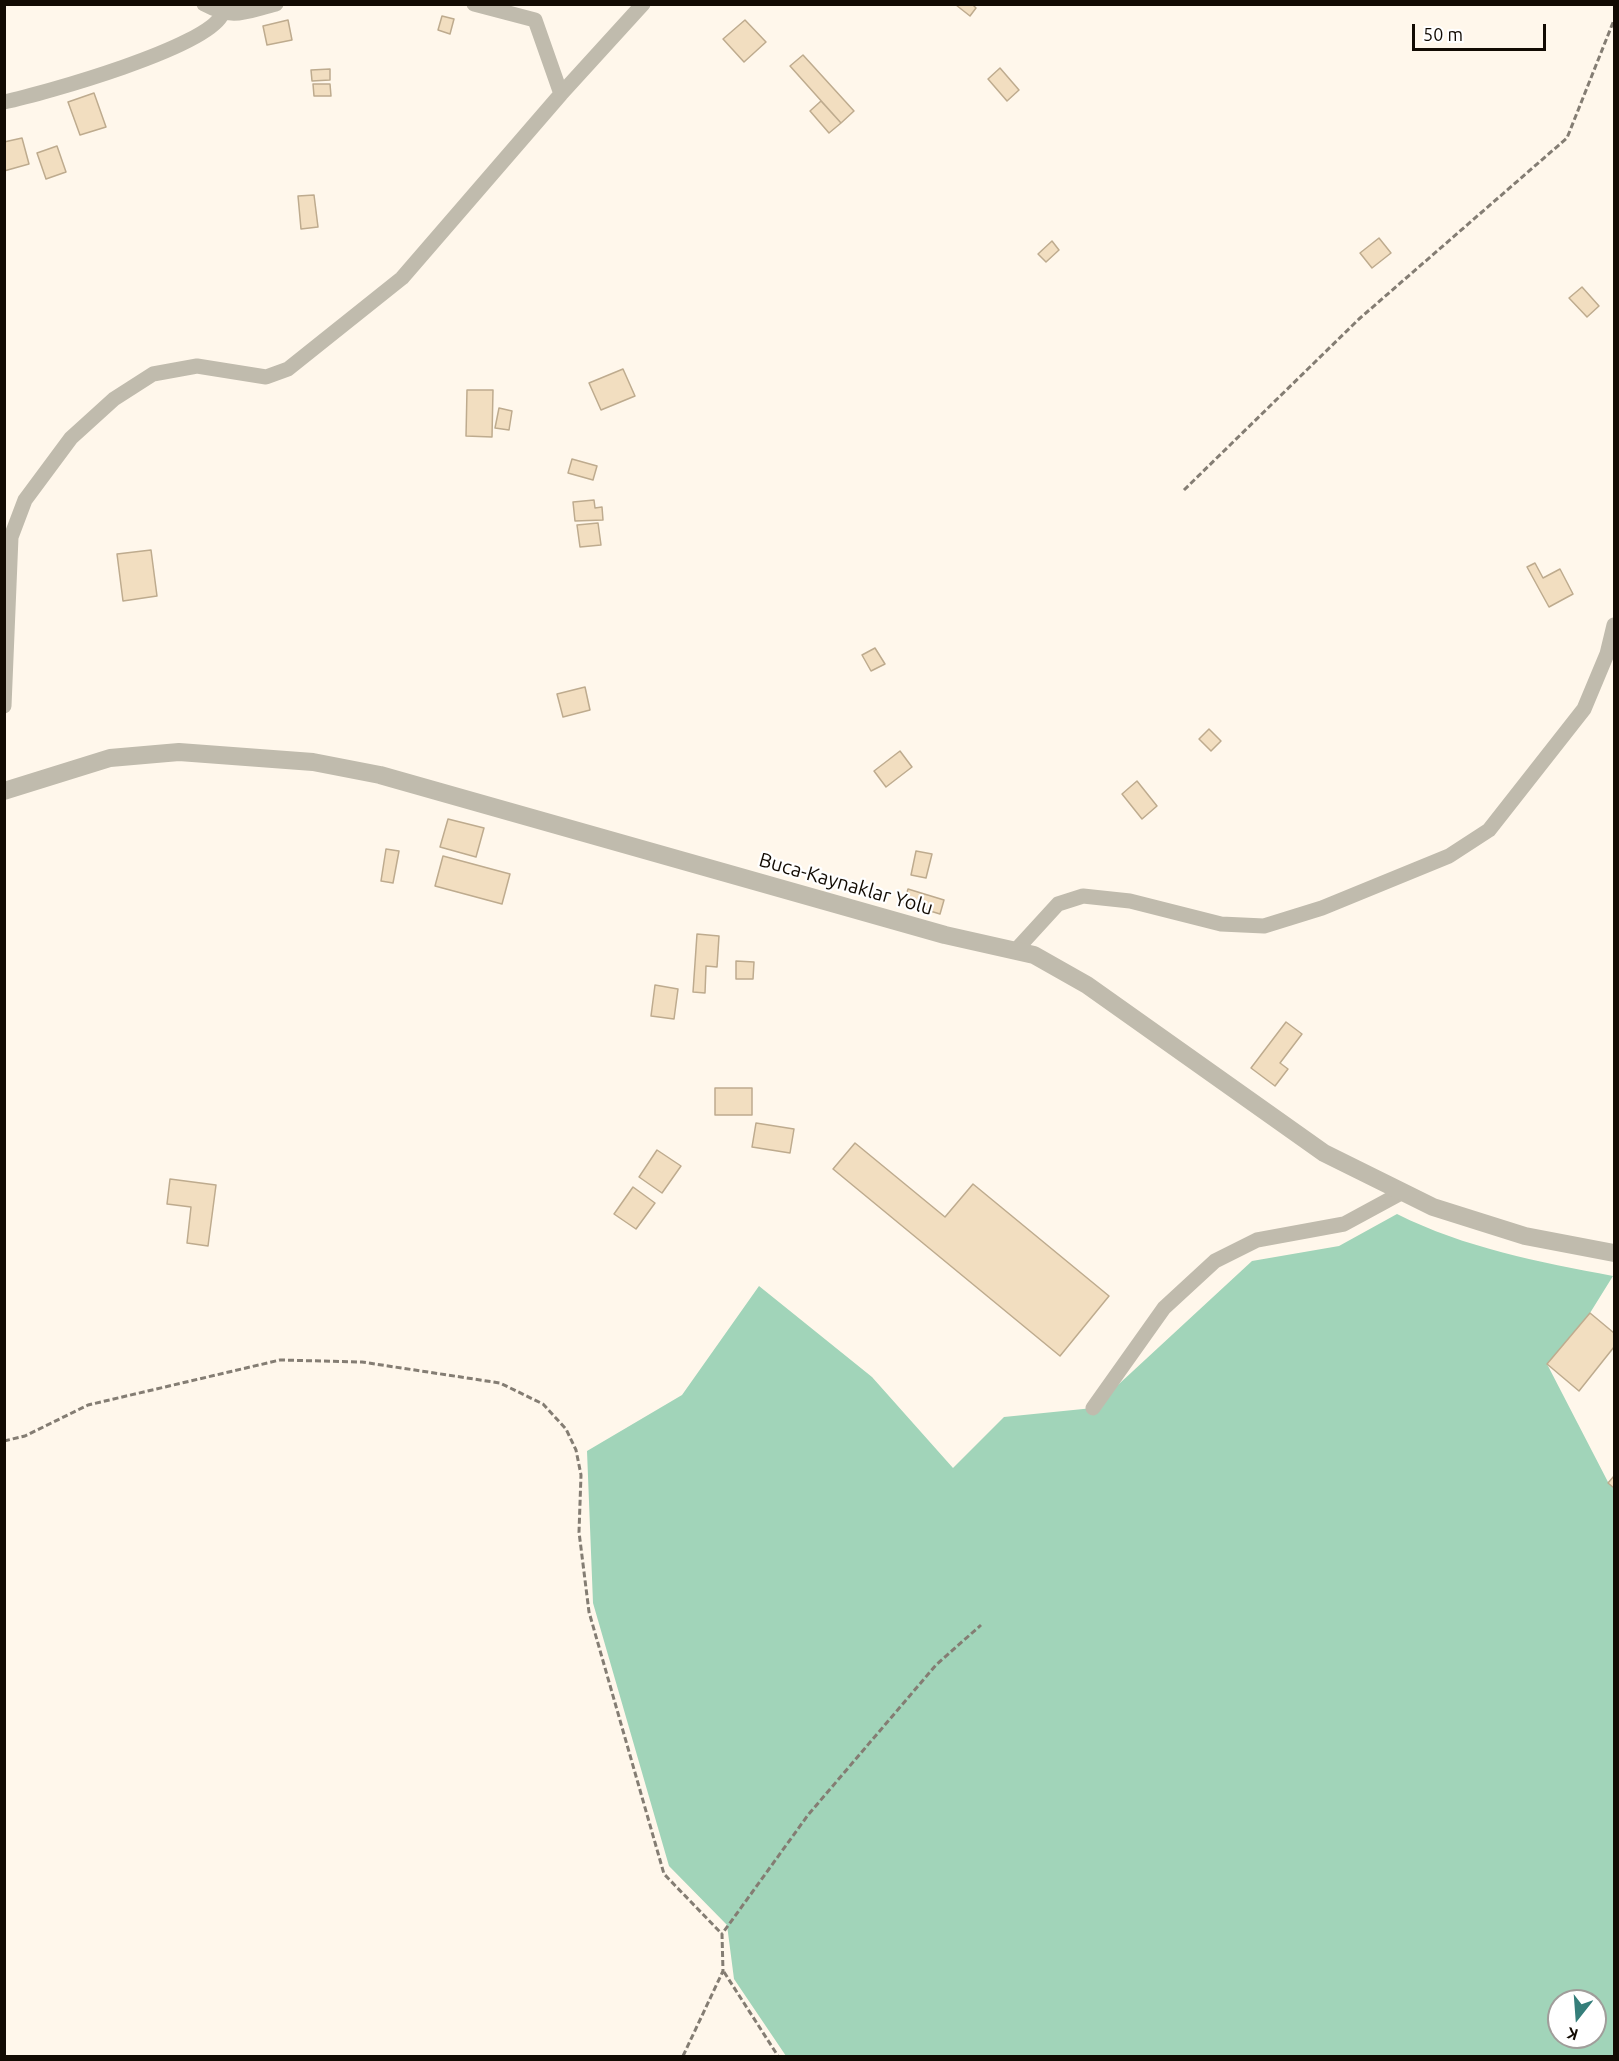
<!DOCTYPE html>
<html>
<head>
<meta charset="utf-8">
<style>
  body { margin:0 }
  #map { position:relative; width:1619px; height:2061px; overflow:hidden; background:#fff7eb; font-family:Ubuntu,sans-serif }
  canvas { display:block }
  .frame { position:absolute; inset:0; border:6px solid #120b03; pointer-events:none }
  .north { position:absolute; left:1547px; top:1989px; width:60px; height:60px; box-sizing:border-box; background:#fff; border:2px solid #a09d9a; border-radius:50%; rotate:197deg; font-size:16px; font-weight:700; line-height:24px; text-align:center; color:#120b03 }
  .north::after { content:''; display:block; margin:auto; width:21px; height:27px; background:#357e7a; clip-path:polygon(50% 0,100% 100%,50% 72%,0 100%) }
  .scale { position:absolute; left:1412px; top:24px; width:134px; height:27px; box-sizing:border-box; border:3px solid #120b03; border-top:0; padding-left:8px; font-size:18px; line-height:21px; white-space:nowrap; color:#120b03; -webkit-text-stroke:4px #fff; paint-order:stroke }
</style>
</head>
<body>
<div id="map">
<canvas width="1619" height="2061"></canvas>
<div class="frame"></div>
<div class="north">K</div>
<div class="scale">50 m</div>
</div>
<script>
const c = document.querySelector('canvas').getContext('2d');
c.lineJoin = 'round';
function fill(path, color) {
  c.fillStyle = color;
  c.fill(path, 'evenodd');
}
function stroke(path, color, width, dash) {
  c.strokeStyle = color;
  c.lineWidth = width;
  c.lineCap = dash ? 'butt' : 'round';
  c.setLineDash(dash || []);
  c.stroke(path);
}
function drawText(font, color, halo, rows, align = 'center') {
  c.font = font + ' Ubuntu,sans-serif';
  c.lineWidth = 4.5;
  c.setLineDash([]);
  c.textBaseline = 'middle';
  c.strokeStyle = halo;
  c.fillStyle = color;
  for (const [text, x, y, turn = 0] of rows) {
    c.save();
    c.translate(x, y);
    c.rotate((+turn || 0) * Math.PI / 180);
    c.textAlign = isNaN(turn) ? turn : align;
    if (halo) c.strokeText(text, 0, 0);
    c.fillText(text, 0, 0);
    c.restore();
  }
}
const forest = new Path2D(`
  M1397,1214C1465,1248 1539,1262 1613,1276L1590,1313L1547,1364L1608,1482L1614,1488V2056H786L734,1979L727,1925L669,1866L593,1603L587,1451L682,1395L759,1286L872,1377L953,1468L1004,1417L1093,1408L1252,1261L1339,1246ZM1559,2001H1595V2037H1559Z`);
const building = new Path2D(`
  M972,4L976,8L970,16L956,5Z
  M442,16L454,19L450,34L438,30Z
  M288,20L292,40L267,45L263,26Z
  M745,20L766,42L744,62L723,39Z
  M803,55L854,111L841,123L790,66Z
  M1000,68L1019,90L1007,101L988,79Z
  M330,69V80L312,81L311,70Z
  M313,84H330L331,96H314Z
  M94,93L106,127L80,135L68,102Z
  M821,101L841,123L829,133L810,111Z
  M22,138L29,164L4,171V142Z
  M57,146L66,172L46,179L37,153Z
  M314,195L318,227L301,229L298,196Z
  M1379,238L1391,253L1372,268L1360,253Z
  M1052,241L1059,250L1046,262L1038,254Z
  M1582,287L1599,306L1587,317L1569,298Z
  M623,369L635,396L601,410L589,383Z
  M467,390H493L492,437L466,436Z
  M499,408L512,411L509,430L495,428Z
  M572,459L597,466L593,480L568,473Z
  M594,500L595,508L602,507L603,520L575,521L573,502Z
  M598,523L601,545L580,547L577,525Z
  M151,550L157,596L123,601L117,554Z
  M1535,563L1543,578L1560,569L1573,594L1549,607L1527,567Z
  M875,648L885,664L871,671L862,655Z
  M585,687L590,710L563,717L557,694Z
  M1209,729L1221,741L1211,751L1199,739Z
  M900,751L912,767L886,787L874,771Z
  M1137,781L1157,806L1142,819L1122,794Z
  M448,819L484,828L476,857L440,847Z
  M386,849L399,851L393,883L381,881Z
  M916,851L932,854L926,878L911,875Z
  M443,856L510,874L502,904L435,886Z
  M908,889L944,900L940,914L904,903Z
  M697,934L719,936L717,967L706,966L705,993L693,992Z
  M736,961L754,962L753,979H736Z
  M655,985L678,989L674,1019L651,1016Z
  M1286,1022L1302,1034L1280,1063L1288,1069L1275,1086L1251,1068Z
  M715,1088H752V1115H715Z
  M756,1123L794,1129L790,1153L752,1147Z
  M855,1143L945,1217L973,1184L1109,1296L1060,1356L833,1169Z
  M657,1150L681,1166L662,1193L639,1177Z
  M170,1179L216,1185L208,1246L187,1243L191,1207L167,1204Z
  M633,1187L655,1203L636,1229L614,1214Z
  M1590,1313L1614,1333V1347L1579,1391L1547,1364Z
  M1614,1476V1488L1608,1483Z`);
const path = new Path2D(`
  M1184,490L1359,319L1567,138L1614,20
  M4,1441L25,1436L88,1405L280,1360L362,1362L500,1383L543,1404L566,1429L576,1450L581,1475L579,1532L589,1612L664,1874L722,1934
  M724,1972L778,2056
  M683,2056L723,1971L722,1934L808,1815L936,1665L981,1625`);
const minor = new Path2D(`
  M204,4C234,20 244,12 276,4
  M474,4L535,20L561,94
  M4,102C42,94 210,47 222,14
  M4,706L11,537L25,500L71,438L114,399L153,374L197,366L266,377L288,369L402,278L561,94L643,4
  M1015,951L1058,904L1083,896L1130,901L1221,924L1264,926L1322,908L1449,856L1489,830L1584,709L1607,654L1614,625
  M1093,1408L1164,1308L1215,1261L1257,1240L1344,1224L1403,1192`);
const tertiary = new Path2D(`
  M4,791L110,758L179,752L313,762L380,775L945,935L1034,955L1087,985L1324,1153L1433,1207L1525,1236L1614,1253`);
const streetNames = [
  ["Buca-Kaynaklar Yolu",846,884,16]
];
fill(forest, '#a1d4b9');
fill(building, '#f2dec0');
stroke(building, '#beab8e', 1.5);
stroke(path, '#847d73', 3, [6, 3]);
stroke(minor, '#c0bbad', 15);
stroke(tertiary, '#c0bbad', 18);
drawText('20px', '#120b03', '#fff', streetNames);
</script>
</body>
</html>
